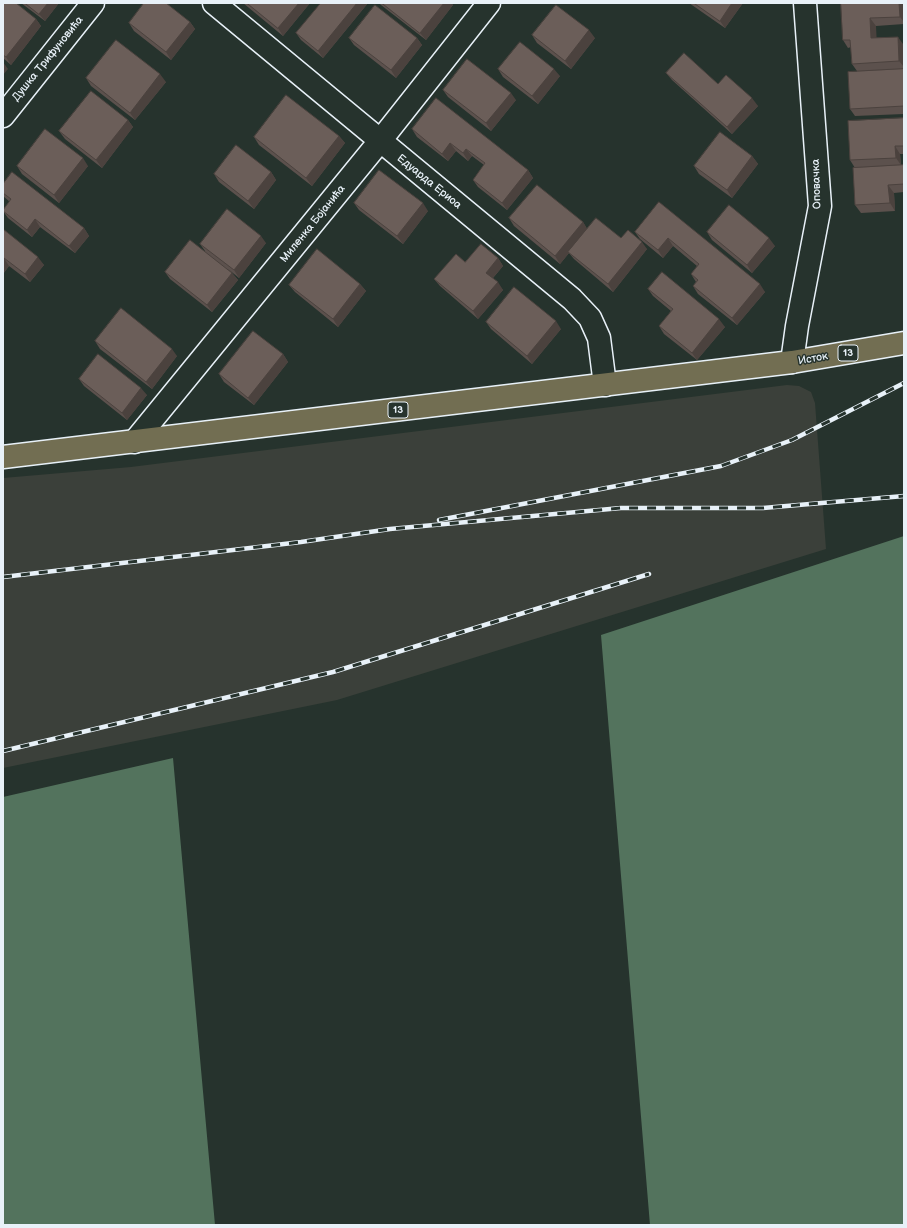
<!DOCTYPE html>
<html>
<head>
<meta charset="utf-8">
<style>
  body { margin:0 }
  #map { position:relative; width:907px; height:1228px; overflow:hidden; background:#26332d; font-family:"Balsamiq Sans",sans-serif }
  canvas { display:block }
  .frame { position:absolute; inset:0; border:4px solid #e8f1f8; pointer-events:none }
</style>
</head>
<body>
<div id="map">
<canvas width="907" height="1228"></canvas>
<div class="frame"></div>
</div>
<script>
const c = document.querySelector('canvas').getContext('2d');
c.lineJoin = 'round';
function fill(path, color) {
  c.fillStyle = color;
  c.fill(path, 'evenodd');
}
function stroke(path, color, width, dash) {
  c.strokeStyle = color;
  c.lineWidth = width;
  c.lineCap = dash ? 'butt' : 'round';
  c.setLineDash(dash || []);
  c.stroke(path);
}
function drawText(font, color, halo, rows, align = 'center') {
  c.font = font + ' "Balsamiq Sans",sans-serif';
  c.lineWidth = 3;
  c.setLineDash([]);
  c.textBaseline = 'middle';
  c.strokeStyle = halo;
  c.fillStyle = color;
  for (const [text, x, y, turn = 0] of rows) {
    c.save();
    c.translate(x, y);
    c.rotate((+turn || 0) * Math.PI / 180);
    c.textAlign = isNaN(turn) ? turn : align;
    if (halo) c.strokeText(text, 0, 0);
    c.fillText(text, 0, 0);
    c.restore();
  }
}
const built = new Path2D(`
  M787,385L799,386L811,392L815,403L826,549L337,700L3,768V478L131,467Z`);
const green = new Path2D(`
  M904,536V1225H650L601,635Z
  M173,758L215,1225H3V797Z`);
const minor = new Path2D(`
  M214,3L572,299L590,318L599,338L605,385
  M3,116L93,3
  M792,362L797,326L820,206L805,3
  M134,442L380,141L489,3`);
const primary = new Path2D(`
  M3,457L792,362L904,343`);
const rail = new Path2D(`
  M439,520L721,466L792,440L904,383
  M3,577L301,542L390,529L621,508H763L904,496
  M3,751L333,672L649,574`);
const wall = new Path2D(`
  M3,3L36,19L41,26L11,65L3,58Z
  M21,3H59L45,21Z
  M243,3H310L283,36Z
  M321,3H368L323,58L301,40L296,33Z
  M379,3H451L453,5L426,40L381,5Z
  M689,3H743L725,28Z
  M841,3H904V24L876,26V38L903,44L904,56V114L855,116L850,109L857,71L852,64L851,47L848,48L843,40Z
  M190,22L195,29L171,60L134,31L129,23Z
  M532,35L595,38L571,69L537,43Z
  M349,38H417L422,45L396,78L354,45Z
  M498,69L560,76L538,104L503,77Z
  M666,73L718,84L758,106L732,134L672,80Z
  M86,78L166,82L135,120L91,86Z
  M443,90L516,100L491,131L448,97Z
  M904,118V154H900L901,165H904V192L894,193L895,211L861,213L855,205V168L850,160Z
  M128,120L133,127L102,168L65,139L59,131Z
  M412,129L528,170L533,178L507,210L478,187L473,180L484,165L472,156L468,161L456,151L448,161L417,137Z
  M339,136L345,143L312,186L259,145L254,137Z
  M752,156L758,164L732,198L699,174L694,166Z
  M17,166H88L59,203L22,174Z
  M271,172L276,180L254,209L219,182L214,174Z
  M3,184L84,228L89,236L75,253L40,227L32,237L8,218L3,211L10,202L3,196Z
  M659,202L765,292L737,325L698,294L693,286L696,282L691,274L697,266L673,246L663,258L640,239L635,232Z
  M354,203L428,211L403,244L359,210Z
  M509,218L583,222L587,229L621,238L647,249L613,292L574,259L569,253L560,264L514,226Z
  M3,229L44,265L30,282L9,266L3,274Z
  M707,232L775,246L752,273L712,240Z
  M266,243L239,278L228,269L232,273L238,280L212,312L170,279L165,272L205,251L200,244Z
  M498,258L503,266L493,278L503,290L478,319L440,286L434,279L465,262Z
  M360,284L366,291L338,327L295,292L289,285Z
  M648,289L725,327L697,360L664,334L659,326L671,311L653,296Z
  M486,322L561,329L532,364L491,329Z
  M95,341L177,356L152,389L100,349Z
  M283,354L288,362L254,405L224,382L219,374Z
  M79,379L147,395L127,420L84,386Z`);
const shadedWall = new Path2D(`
  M48,3H59L45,21L39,14Z
  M299,3H310L283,36L278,28Z
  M357,3H368L323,58L318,51Z
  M444,3H451L453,5L426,40L420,33Z
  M732,3H743L725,28L720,21Z
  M899,3H904V22L900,17Z
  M870,18L876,26L877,46L871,38Z
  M36,19L41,26L11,65L6,57Z
  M190,22L195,29L171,60L166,52Z
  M589,30L595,38L571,69L565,61Z
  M898,37L903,44L904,67L899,61Z
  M417,38L422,45L396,78L391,70Z
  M3,62L8,69L3,75Z
  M554,69L560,76L538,104L532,96Z
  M160,74L166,82L135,120L130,113Z
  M511,93L516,100L491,131L486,123Z
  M752,98L758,106L732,134L727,127Z
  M128,120L133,127L102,168L96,160Z
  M339,136L345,143L312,186L306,178Z
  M450,143L456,151L448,161L442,154Z
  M895,146L900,154L901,165L896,158Z
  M466,149L472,156L468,161L463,153Z
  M752,156L758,164L732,198L727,190Z
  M83,158L88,166L59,203L54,195Z
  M528,170L533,178L507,210L502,203Z
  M271,172L276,180L254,209L248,201Z
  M888,185L894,193L895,211L890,203Z
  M423,203L428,211L403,244L397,236Z
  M35,219L40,227L32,237L27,230Z
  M583,222L588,230L568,252L569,253L560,264L555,256Z
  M84,228L89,236L75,253L69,246Z
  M261,236L266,243L239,278L234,270Z
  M668,238L673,246L663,258L658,250Z
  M769,238L775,246L752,273L747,265Z
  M642,242L647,249L613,292L608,284Z
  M38,257L44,265L30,282L25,274Z
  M4,258L9,266L3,274V260Z
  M498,258L503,266L491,280L486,273Z
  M232,273L238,280L212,312L207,305Z
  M498,282L503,290L478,319L473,311Z
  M360,284L366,291L338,327L333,319Z
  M760,284L765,292L737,325L732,318Z
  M719,319L725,327L697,360L692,353Z
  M556,321L561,329L532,364L527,356Z
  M172,349L177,356L152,389L146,382Z
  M283,354L288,362L254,405L248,398Z
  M141,388L147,395L127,420L122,413Z`);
const building = new Path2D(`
  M3,3H16L36,19L6,57L3,55Z
  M25,3H48L39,14Z
  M144,3H166L190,22L166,52L129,23Z
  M247,3H299L278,28Z
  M321,3H357L318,51L296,33Z
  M382,3H444L420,33Z
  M694,3H732L720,21Z
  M841,3H899L900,17L870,18L871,38L898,37L899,61L852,64L850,40H843Z
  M375,5L417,38L391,70L349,38Z
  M556,5L589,30L565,61L532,35Z
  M116,40L160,74L130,113L86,78Z
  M520,42L554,69L532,96L498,69Z
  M684,53L718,84L726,75L752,98L727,127L666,73Z
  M467,59L511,93L486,123L443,90Z
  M904,69V106L850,109L848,72Z
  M91,91L128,120L96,160L59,131Z
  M286,95L339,136L306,178L254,137Z
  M436,98L528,170L502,203L473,180L485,163L466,149L463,153L450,143L442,154L412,129Z
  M904,118V146H895L896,158L850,160L848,121Z
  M45,129L83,158L54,195L17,166Z
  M720,132L752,156L727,190L694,166Z
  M236,145L271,172L248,201L214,174Z
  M904,165V184L888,185L890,203L855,205L853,168Z
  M379,170L423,203L397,236L354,203Z
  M12,172L84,228L69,246L35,219L27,230L3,211V210L11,199L3,193V184Z
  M537,185L583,222L555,256L509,218Z
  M659,202L760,284L732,318L693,286L698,280L691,274L699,264L668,238L658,250L635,232Z
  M729,205L769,238L747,265L707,232Z
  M227,209L261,236L234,270L200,244Z
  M596,218L621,238L628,230L642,242L608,284L568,252Z
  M3,229L38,257L25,274L4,258L3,260Z
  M190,240L232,273L207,305L165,272Z
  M481,244L498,258L486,273L498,282L473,311L434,279L456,254L465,262Z
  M317,249L360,284L333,319L289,285Z
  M662,272L719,319L692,353L659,326L673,309L648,289Z
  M514,287L556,321L527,356L486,322Z
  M121,308L172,349L146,382L95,341Z
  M253,331L283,354L248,398L219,374Z
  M98,354L141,388L122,413L79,379Z`);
const shields = [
  [848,353,20],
  [398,410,20]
];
const shieldNames = [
  ["13",848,353],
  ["13",398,410]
];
const streetNames = [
  ["Душка Трифуновића",48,59,-51],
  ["Едуарда Ериоа",429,182,39],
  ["Оповачка",817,184,-92],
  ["Миленка Бојанића",313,224,-51],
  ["Исток",813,359,-10]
];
fill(built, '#3b403a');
fill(green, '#53735d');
stroke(minor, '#e8f1f8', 25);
stroke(primary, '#e8f1f8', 25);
stroke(minor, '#26332d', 22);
stroke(primary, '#726e52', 22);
stroke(rail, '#e8f1f8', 4.5);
stroke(rail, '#26332d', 3, [9]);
fill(wall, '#5c514d');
fill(shadedWall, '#4b423e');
fill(building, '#6b5e59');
stroke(building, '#4b423e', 1);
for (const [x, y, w] of shields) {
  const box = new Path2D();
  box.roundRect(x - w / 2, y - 8, w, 16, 3);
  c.fillStyle = '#26332d';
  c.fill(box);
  stroke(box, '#e8f1f8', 1);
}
drawText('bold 10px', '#e8f1f8', null, shieldNames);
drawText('11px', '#e8f1f8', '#26332d', streetNames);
</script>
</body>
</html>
